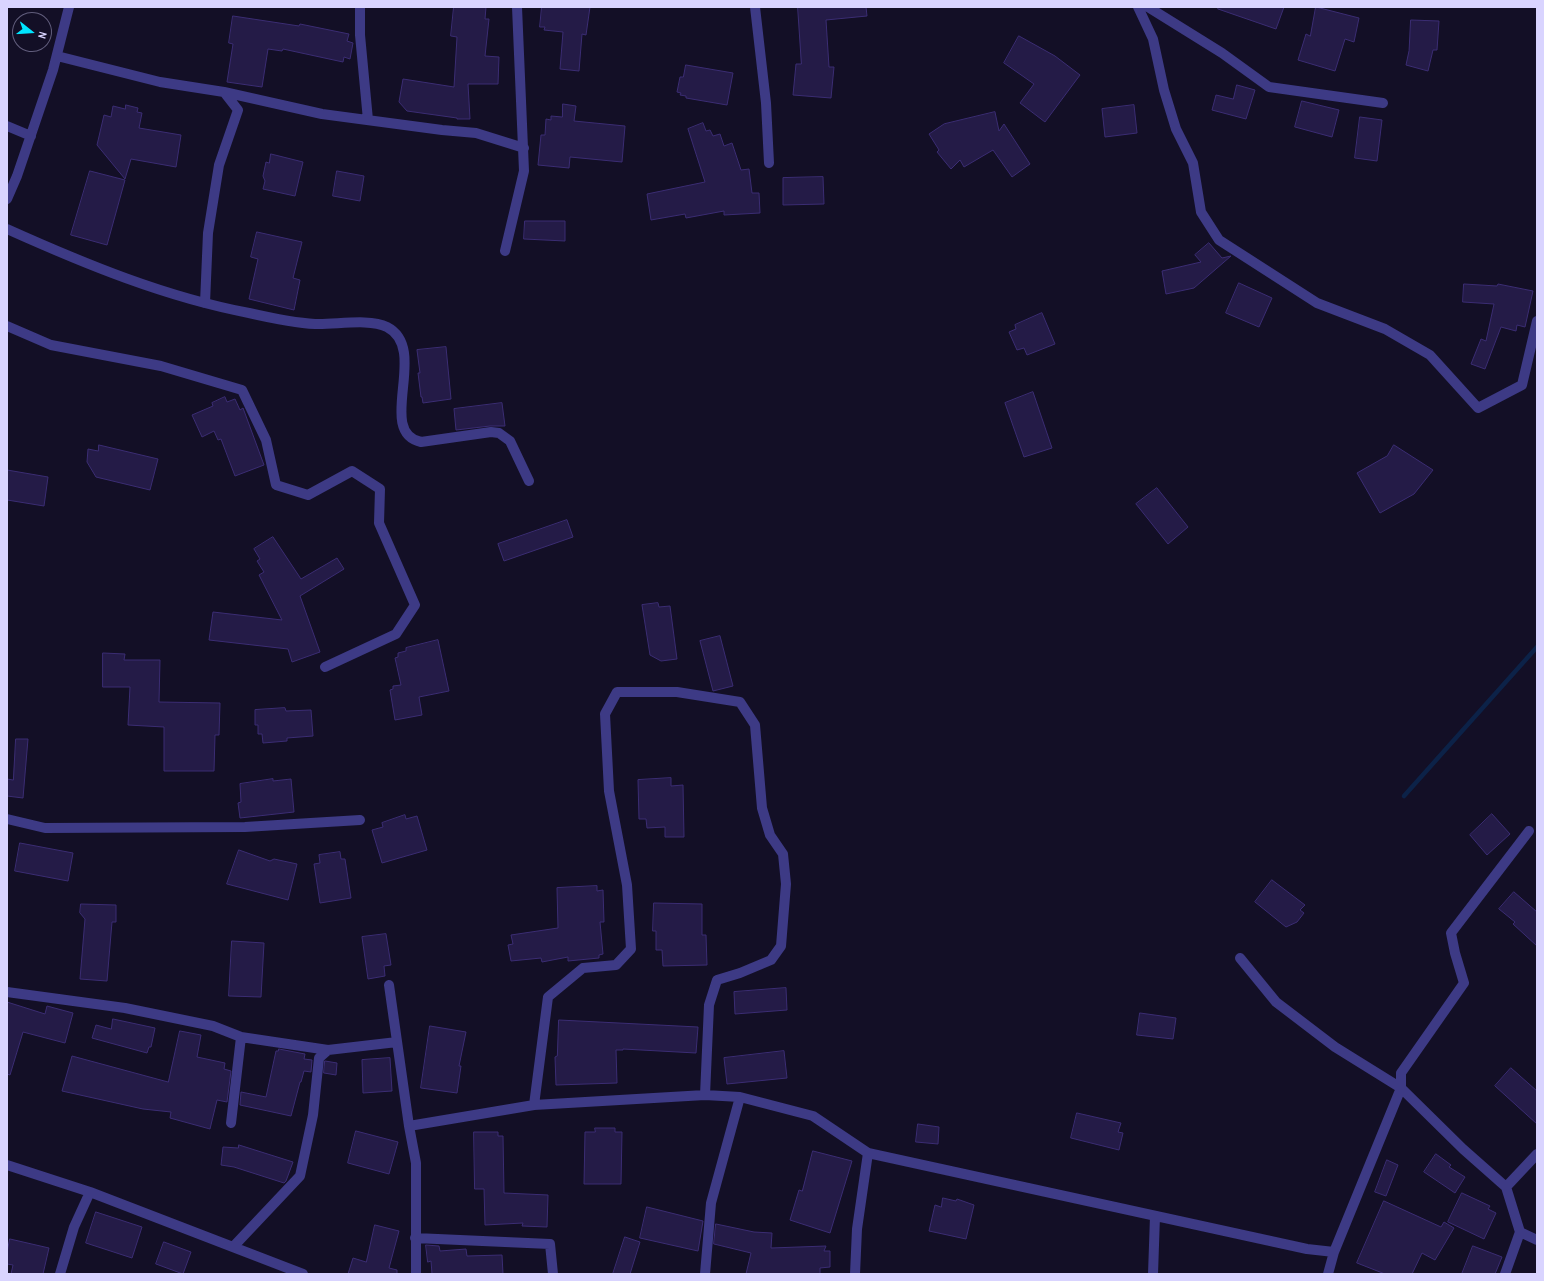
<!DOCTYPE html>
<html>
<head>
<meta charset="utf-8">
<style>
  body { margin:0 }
  #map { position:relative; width:1544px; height:1281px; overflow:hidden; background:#130f26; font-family:"Archivo Narrow",sans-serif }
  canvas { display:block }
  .frame { position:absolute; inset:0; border:8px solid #d9d4ff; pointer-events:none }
  .north { position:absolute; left:12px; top:12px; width:40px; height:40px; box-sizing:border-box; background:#130f26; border:1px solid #625e7d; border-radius:50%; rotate:107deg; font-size:11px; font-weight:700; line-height:16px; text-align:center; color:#d9d4ff }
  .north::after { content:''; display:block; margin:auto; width:14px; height:18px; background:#00e5ff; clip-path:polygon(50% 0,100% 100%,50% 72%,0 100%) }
</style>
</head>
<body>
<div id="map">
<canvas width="1544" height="1281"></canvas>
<div class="frame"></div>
<div class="north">N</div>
</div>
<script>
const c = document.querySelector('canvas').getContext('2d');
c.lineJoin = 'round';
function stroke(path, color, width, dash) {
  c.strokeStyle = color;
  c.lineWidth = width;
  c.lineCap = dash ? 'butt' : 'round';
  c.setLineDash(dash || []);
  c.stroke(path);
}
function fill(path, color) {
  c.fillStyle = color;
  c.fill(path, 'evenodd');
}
const stream = new Path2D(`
  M1404,796L1537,647`);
const building = new Path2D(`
  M454,7H486L485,19H489L485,56L499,57L498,84H468L470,119H457V118L407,111L399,102L403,79L454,87L457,37L451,36Z
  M542,7H590L586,35L582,34L579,71L560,69L563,32L544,30L545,27H540Z
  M798,7H866L867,16L826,20L829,67H834L831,98L793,95L796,64H801Z
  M1219,7H1284L1276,29L1218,9Z
  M1316,7L1359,18L1354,42L1345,39L1335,71L1298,60L1306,34L1310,36Z
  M233,16L299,26L300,24L349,34L347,41L353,43L350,59L344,57L343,62L283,49L282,51L268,49L262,87L227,82L233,44L229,43Z
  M1411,20L1439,21L1437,50H1433L1428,71L1406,65L1409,51Z
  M1019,36L1055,56L1080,75L1045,122L1020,103L1034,84L1004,63Z
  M686,65L733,73L727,105L686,98V96L680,95L681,93L677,92L680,77H683Z
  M1237,85L1255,90L1246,119L1212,110L1216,95L1233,99Z
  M1302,101L1339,110L1332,137L1295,127Z
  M563,104L576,106L574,121L625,126L622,162L570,157L569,168L538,165L541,135H545L546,119L551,120V116L562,117Z
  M126,105L138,108L137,112L142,113L139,128L181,135L176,167L131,159L125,179L97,145L104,115L111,117L113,106L125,109Z
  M1134,105L1137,133L1105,137L1102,109Z
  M995,112L999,131L1004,124L1030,164L1012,177L993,150L964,167L960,160L951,169L937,152L939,150L929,134L944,124Z
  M1360,117L1382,120L1377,161L1355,158Z
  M703,123L706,131L710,130L713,136L720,134L724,146L732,143L741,170L749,169L752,193H759L760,213L724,215V211L686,218L685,214L651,220L647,194L705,182L688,129Z
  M271,154L303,162L295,196L263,189L265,181L263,176L266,162L269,163Z
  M90,171L125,180L107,245L71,235Z
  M337,171L364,176L360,201L333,196Z
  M823,177L824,204L783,205V178Z
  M525,221H565V241L524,239Z
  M257,232L302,242L293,278L300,280L294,310L249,299L258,259L251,257Z
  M1209,243L1222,258L1231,256L1194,288L1166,294L1162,271L1201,262L1195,255Z
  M1239,283L1272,298L1259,327L1226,313Z
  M1464,284L1497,286L1498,284L1533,291L1525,327L1517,325L1516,331L1501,327L1485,369L1471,364L1481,339L1486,341L1494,304L1463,302Z
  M1042,313L1055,344L1027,355L1024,348L1017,350L1009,332L1016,329L1015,325Z
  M446,347L451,399L423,403L422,397H421L418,373H420L417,350Z
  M1033,392L1052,448L1024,457L1005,403Z
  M225,397L227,402L235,399L240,410L243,408L264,465L235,476L221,439L218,440L214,431L202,437L192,415L213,406L212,403Z
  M502,403L505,426H490L456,430L454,409Z
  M99,445L158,459L150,490L96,477L87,462L88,449L98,451Z
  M1394,445L1433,470L1414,494L1380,513L1357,473L1387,456Z
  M7,470L48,477L44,506L7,500Z
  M1157,488L1188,527L1168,544L1136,504Z
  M567,520L573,537L504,561L498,544Z
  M273,537L301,579L337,558L344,569L300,596L320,652L292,662L288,649L209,640L213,612L282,620L259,575L264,572L257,561L260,559L254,549Z
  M658,603L659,607L670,606L677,659L661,661L650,655L642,605Z
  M720,636L733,686L713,691L700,641Z
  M438,640L449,691L419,697L422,715L395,720L390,690L393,689V686L401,685L395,658L398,657V653L406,651V648Z
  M103,653L125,654L124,660H160L159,702L220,703L219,735H215L214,771H164V727L128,725L130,687H103Z
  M285,708L286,711L311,710L313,736L287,738V741L263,743L262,734H258V725H255V710Z
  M16,739H28L23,798L7,796V779L13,780Z
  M671,778V786L683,785L684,837H665V827L647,828L646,819H639L638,780Z
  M273,779V781L291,779L294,812L240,818L238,803L241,802L240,784Z
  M1492,814L1510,834L1487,855L1470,835Z
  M405,815L406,819L417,816L427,850L382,863L372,830L383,827L382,823Z
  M20,843L73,853L68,881L15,871Z
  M239,850L270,861L274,859L297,864L288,900L227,884Z
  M340,852L341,859H345L351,898L320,903L314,864L320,863L319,855Z
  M1272,880L1305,905L1300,910L1304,913L1297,922L1286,927L1255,902Z
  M597,886V891L603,890L604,922H600L603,954L599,955V958L568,961V957L542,962L541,958L511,961L508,945L513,944L511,935L558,928L557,888Z
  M1514,892L1537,912V946L1513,924L1515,922L1499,909Z
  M654,903L702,904V935H706L707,965L663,966L662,950H656V931H653Z
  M81,904L116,905V922H112L107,981L80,979L85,919L80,913Z
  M386,934L391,965L384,966L385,976L368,979L362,937Z
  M232,941L264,943L261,997L229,996Z
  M786,988L787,1010L735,1014L734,992Z
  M7,1002L45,1014L47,1006L73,1013L65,1043L23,1032L10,1075L7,1074Z
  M1140,1013L1176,1018L1173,1039L1137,1035Z
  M113,1019L155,1028L151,1047H149L147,1053L92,1038L96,1025L111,1029Z
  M559,1020L698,1027L696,1053L623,1049V1050H616L617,1083L556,1085L555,1057L557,1056Z
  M430,1026L466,1032L459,1066H461L457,1093L421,1088Z
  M180,1031L201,1035L197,1057L225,1063L224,1069L231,1071L227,1102L217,1100L210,1129L170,1118L171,1112L143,1109L62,1091L72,1056L168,1082Z
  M279,1049L305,1054L304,1059L312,1060L311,1072L304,1071L301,1082H300L291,1116L240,1105L241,1092L266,1097L276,1051H278Z
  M784,1051L787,1078L727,1084L724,1058Z
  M390,1058L392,1091L363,1093L362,1060Z
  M325,1061L337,1063L336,1075L324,1073Z
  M1511,1068L1537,1091V1124L1495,1086Z
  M1077,1113L1121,1123L1118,1132L1123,1133L1119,1150L1071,1138Z
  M918,1124L939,1127L938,1144L916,1142Z
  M595,1128H615V1132H622L621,1184H584L585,1132H595Z
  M356,1131L398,1142L389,1174L348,1163Z
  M474,1132H498V1136H503L504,1193L548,1195L547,1227L522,1226L523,1223L485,1225L484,1189H475Z
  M239,1145L293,1162L286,1181L284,1183L234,1167L221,1165L223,1147L238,1148Z
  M813,1151L852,1161L830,1233L790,1220L799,1190L802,1191Z
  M1436,1154L1451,1165L1449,1167L1465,1177L1455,1193L1424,1172Z
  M1387,1160L1398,1165L1386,1196L1375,1192Z
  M1462,1193L1490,1206L1488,1209L1496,1213L1484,1239L1448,1222Z
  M943,1198L956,1201L957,1199L974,1205L966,1239L929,1231L935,1205L941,1207Z
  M1384,1201L1441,1227L1444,1222L1454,1228L1435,1260L1422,1253L1412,1274H1385L1357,1263Z
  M647,1207L703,1221L698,1251L640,1238Z
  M96,1212L142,1227L132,1258L86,1243Z
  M716,1224L754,1232L772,1233L771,1248L826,1246L824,1251H830V1267L820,1268V1274H746L751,1253L714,1244Z
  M375,1225L399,1231L389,1268L397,1270V1274H348L353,1258L366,1262Z
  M625,1237L640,1242L630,1274H613Z
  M10,1239L49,1248L43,1274H11L13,1265L7,1264V1253Z
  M164,1242L191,1252L183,1274L156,1264Z
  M426,1245L439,1246L440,1251L466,1249L467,1256L502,1255L503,1274H432L431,1261L428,1262Z
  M1473,1246L1502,1257L1495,1274H1462Z`);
const minor = new Path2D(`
  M360,7V35L368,120
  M755,7L766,103L769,163
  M1138,7L1153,39L1164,90L1176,129L1193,163L1201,212L1219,240L1317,303L1385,329L1430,355L1478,408L1522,385L1537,321
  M1148,7L1222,53L1269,87L1383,103
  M57,56L160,82L224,92L238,110L219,165L208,233L205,303
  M224,92L322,114L442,130L476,133L524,148
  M7,126L31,136
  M7,199L17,176L53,70L69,7
  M7,229C85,264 165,297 249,313C271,318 293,323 315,324C335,325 369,318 387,327C430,349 375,432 421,442L491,432L499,433L510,441L529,481
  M505,251L524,171L517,7
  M7,326L51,345L161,366L242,390L266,440L276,485L308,495L352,471L380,489L379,523L415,605L396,634L325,667
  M7,819L45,828L245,827L360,820
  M1240,958L1276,1002L1335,1047L1401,1088V1073L1464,983L1455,953L1451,933L1529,831
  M389,985L409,1126L416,1163V1274
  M7,992L125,1008L213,1026L241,1037L328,1050L397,1042
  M534,1105L548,997L583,968L616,965L631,949L627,885L609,791L605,714L617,692H677L740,702L755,725L762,808L770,835L783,854L786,884L781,946L771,960L740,973L717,980L709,1005L705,1095
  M231,1123L241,1037
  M409,1126L534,1105L705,1095L740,1097L813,1116L868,1153L1307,1249L1334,1252
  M7,1165L90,1192L303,1274
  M1520,1232L1537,1240
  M415,1238L550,1244L553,1274
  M233,1247L300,1176L313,1115L319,1058L328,1050
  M60,1274L74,1227L90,1192
  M705,1274L711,1203L740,1097
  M855,1274L857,1229L868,1153
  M1153,1274L1155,1216
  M1328,1274L1334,1252L1401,1088L1463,1149L1506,1187L1537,1154
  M1505,1274L1520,1232L1506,1187`);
stroke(stream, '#0c2248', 4.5);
fill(building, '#241b47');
stroke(building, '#3b2d73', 1);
stroke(minor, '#3d3a85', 10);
</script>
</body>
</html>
